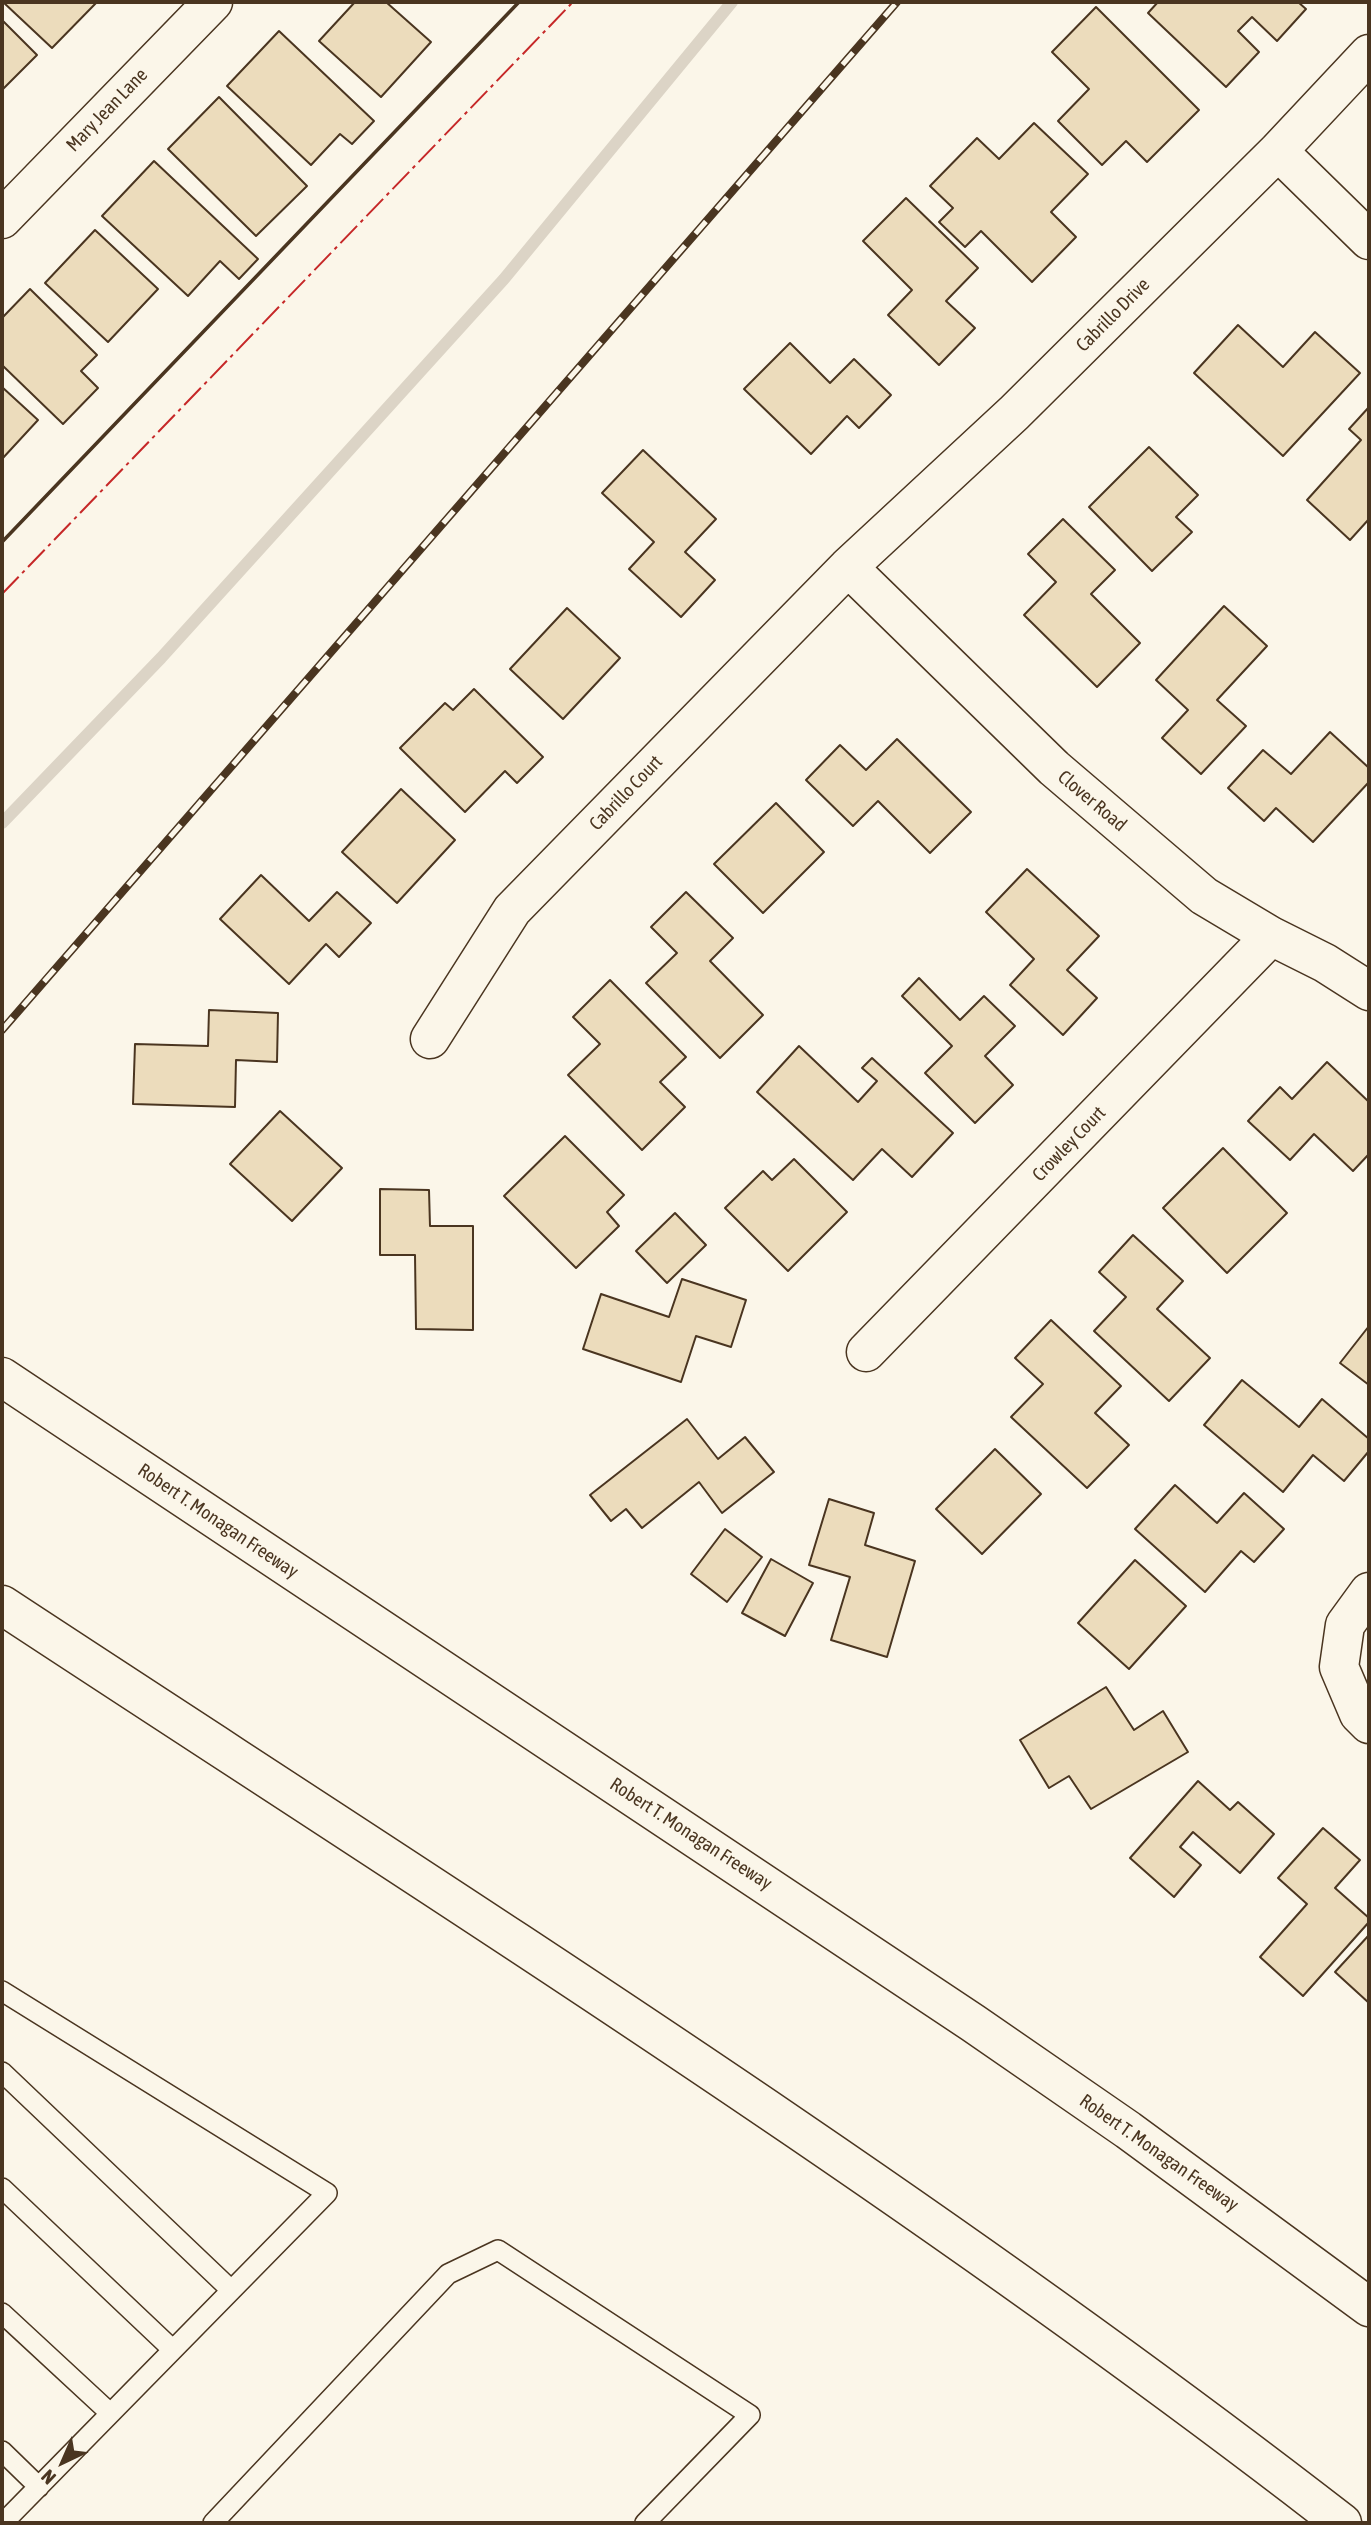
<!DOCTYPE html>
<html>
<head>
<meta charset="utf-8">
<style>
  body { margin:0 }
  #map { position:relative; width:1371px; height:2525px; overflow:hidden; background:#fbf6e9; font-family:"Asap Condensed",sans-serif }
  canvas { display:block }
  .frame { position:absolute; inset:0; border:4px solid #4a3520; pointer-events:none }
  .north { position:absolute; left:28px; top:2427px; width:70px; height:70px; -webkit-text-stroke:5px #fbf6e9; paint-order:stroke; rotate:224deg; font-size:19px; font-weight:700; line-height:28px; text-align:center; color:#4a3520 }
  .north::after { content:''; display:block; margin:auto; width:24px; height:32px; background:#4a3520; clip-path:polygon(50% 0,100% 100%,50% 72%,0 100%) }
</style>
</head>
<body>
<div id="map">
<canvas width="1371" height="2525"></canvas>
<div class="frame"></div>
<div class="north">N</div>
</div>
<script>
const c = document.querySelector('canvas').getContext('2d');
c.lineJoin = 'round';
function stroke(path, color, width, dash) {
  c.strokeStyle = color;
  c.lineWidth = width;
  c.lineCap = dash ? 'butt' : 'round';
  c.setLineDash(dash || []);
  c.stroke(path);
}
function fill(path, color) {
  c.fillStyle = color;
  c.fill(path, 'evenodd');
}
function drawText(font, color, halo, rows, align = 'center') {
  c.font = font + ' "Asap Condensed",sans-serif';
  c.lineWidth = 5;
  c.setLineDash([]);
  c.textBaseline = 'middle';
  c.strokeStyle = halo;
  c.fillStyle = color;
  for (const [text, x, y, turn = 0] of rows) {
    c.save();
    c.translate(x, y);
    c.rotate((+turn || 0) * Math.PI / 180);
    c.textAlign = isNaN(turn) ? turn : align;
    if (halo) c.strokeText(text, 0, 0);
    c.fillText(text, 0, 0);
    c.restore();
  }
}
const stream = new Path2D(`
  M2,823L161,658L504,279L732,2`);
const building = new Path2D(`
  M3,2H97L52,48Z
  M355,2H386L431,42L381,97L319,41Z
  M1158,2H1298L1306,9L1277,41L1252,17L1238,31L1259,52L1226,87L1148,13Z
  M1096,7L1199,110L1147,162L1126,141L1102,165L1058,121L1089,89L1052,52Z
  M2,20L37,55L2,90Z
  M279,31L374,121L352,144L340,134L311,165L227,86Z
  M219,97L307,186L256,236L168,149Z
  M1034,123L1088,174L1051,212L1076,237L1032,282L981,231L965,247L939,222L953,208L930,186L977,138L999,159Z
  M154,161L258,259L239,279L220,261L188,296L102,216Z
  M906,198L978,268L946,301L975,328L939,365L888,315L912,290L863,241Z
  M95,230L158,289L108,342L45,283Z
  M30,289L97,355L81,371L98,388L63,424L2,365V318Z
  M1238,325L1283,367L1315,332L1360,373L1283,456L1194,373Z
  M790,343L830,383L854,359L891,395L859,428L847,416L811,454L744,389Z
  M2,387L38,420L2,459Z
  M1369,407V519L1350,540L1307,500L1361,440L1349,429Z
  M1149,447L1198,495L1176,517L1192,532L1152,571L1089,507Z
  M643,450L716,519L685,552L715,580L681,617L629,569L654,542L602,493Z
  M1063,519L1115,570L1091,594L1140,643L1097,687L1024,615L1056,582L1028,554Z
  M1224,606L1267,646L1217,700L1246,726L1201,774L1162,738L1188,710L1156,680Z
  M567,608L620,658L563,719L510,669Z
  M474,689L543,757L517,783L505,771L465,812L400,748L445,703L453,710Z
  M1330,732L1369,768V782L1313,842L1276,808L1264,821L1228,788L1263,750L1291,774Z
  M897,739L971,812L930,853L878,801L853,826L806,780L840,745L866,770Z
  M401,789L455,840L397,903L342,852Z
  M776,803L824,852L763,913L714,864Z
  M1027,869L1099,936L1067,970L1097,998L1063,1035L1010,985L1034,959L986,912Z
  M261,875L309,921L337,892L371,923L339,957L326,944L289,984L220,919Z
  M686,892L733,938L710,961L763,1015L720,1058L646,983L677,953L651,927Z
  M919,978L960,1020L984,996L1015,1026L985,1056L1013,1085L975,1123L925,1073L952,1046L902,996Z
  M610,980L686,1057L660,1082L685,1107L642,1150L568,1075L600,1044L573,1017Z
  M209,1010L278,1013L277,1062L236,1060L235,1107L133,1104L135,1044L208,1046Z
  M799,1046L858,1102L877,1081L862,1068L872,1058L953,1133L912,1177L882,1149L853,1180L757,1092Z
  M1327,1062L1369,1102V1154L1353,1171L1314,1134L1290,1160L1248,1121L1280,1087L1292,1099Z
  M280,1111L342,1168L292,1221L230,1164Z
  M565,1136L624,1195L607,1212L619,1226L576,1268L504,1196Z
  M1223,1148L1287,1213L1227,1273L1163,1208Z
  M794,1159L847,1212L788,1271L725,1208L763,1171L772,1180Z
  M380,1189L429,1190L430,1226H473V1330L416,1329L415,1255H380Z
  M675,1213L706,1245L667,1283L636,1251Z
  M1133,1235L1183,1281L1157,1309L1210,1358L1169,1401L1094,1331L1126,1297L1099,1272Z
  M682,1279L746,1300L731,1347L696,1336L681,1382L583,1349L601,1294L669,1317Z
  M1051,1320L1121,1386L1095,1413L1129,1445L1087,1488L1011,1417L1043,1384L1015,1358Z
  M1369,1326V1385L1340,1363Z
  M1242,1380L1299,1427L1322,1399L1369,1439V1451L1344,1481L1313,1455L1283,1492L1204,1425Z
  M687,1419L718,1459L745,1437L774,1472L722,1513L699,1482L642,1528L626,1509L611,1521L590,1495Z
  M995,1449L1041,1494L982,1554L936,1509Z
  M1175,1485L1217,1523L1244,1493L1284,1529L1254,1562L1241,1551L1205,1592L1135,1529Z
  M829,1499L874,1513L865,1545L915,1561L887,1657L831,1640L850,1577L809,1565Z
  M725,1529L762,1557L727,1602L691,1574Z
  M771,1559L813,1583L785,1636L742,1613Z
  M1135,1560L1186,1606L1129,1669L1078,1623Z
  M1106,1687L1134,1730L1163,1711L1188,1752L1091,1809L1069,1776L1049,1788L1020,1740Z
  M1198,1781L1230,1810L1238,1802L1274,1834L1240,1873L1193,1832L1180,1847L1201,1865L1174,1897L1130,1858Z
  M1323,1828L1360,1860L1335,1888L1369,1918V1922L1303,1996L1260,1957L1307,1904L1278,1878Z
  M1369,1935V2003L1335,1972Z`);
const service = new Path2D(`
  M2,1991L327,2193L3,2523
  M2,2072L231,2290
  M2,2188L173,2350
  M2,2313L110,2413
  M2,2451L39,2487
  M213,2523L448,2274L498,2250L750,2415L645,2523`);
const minor = new Path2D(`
  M1278,151L1369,240
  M2,219L213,2
  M848,567L1054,768L1204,896L1271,936L1325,963L1369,991
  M430,1039L512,910L848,567L1014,413L1278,151L1369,54
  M866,1352L1271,936
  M1369,1592L1345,1625L1339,1667L1359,1714L1369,1724`);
const motorway = new Path2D(`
  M2,1377L973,2023L1128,2130L1369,2307
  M2,1605C454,1902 914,2191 1342,2523`);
const rail = new Path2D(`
  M2,1030L897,2`);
const wall = new Path2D(`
  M2,542L519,2`);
const power = new Path2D(`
  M2,594L573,2`);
const streetNames = [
  ["Mary Jean Lane",107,110,-46],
  ["Cabrillo Drive",1113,315,-45],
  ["Cabrillo Court",626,793,-46],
  ["Clover Road",1092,801,40],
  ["Crowley Court",1069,1144,-46],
  ["Robert T. Monagan Freeway",218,1521,34],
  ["Robert T. Monagan Freeway",691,1834,33],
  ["Robert T. Monagan Freeway",1159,2153,35]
];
stroke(stream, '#dcd4c6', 12);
fill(building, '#ecdcbc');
stroke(building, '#4a3520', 2);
stroke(service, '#4a3520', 22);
stroke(minor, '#4a3520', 41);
stroke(motorway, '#4a3520', 41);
stroke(service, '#fbf6e9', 19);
stroke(minor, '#fbf6e9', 38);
stroke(motorway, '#fbf6e9', 38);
stroke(rail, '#4a3520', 8);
stroke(rail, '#fbf6e9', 5, [16]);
stroke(wall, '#4a3520', 3.5);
stroke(power, '#c62828', 2, [24, 5, 3.5, 5]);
drawText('19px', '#4a3520', '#fbf6e9', streetNames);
</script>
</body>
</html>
